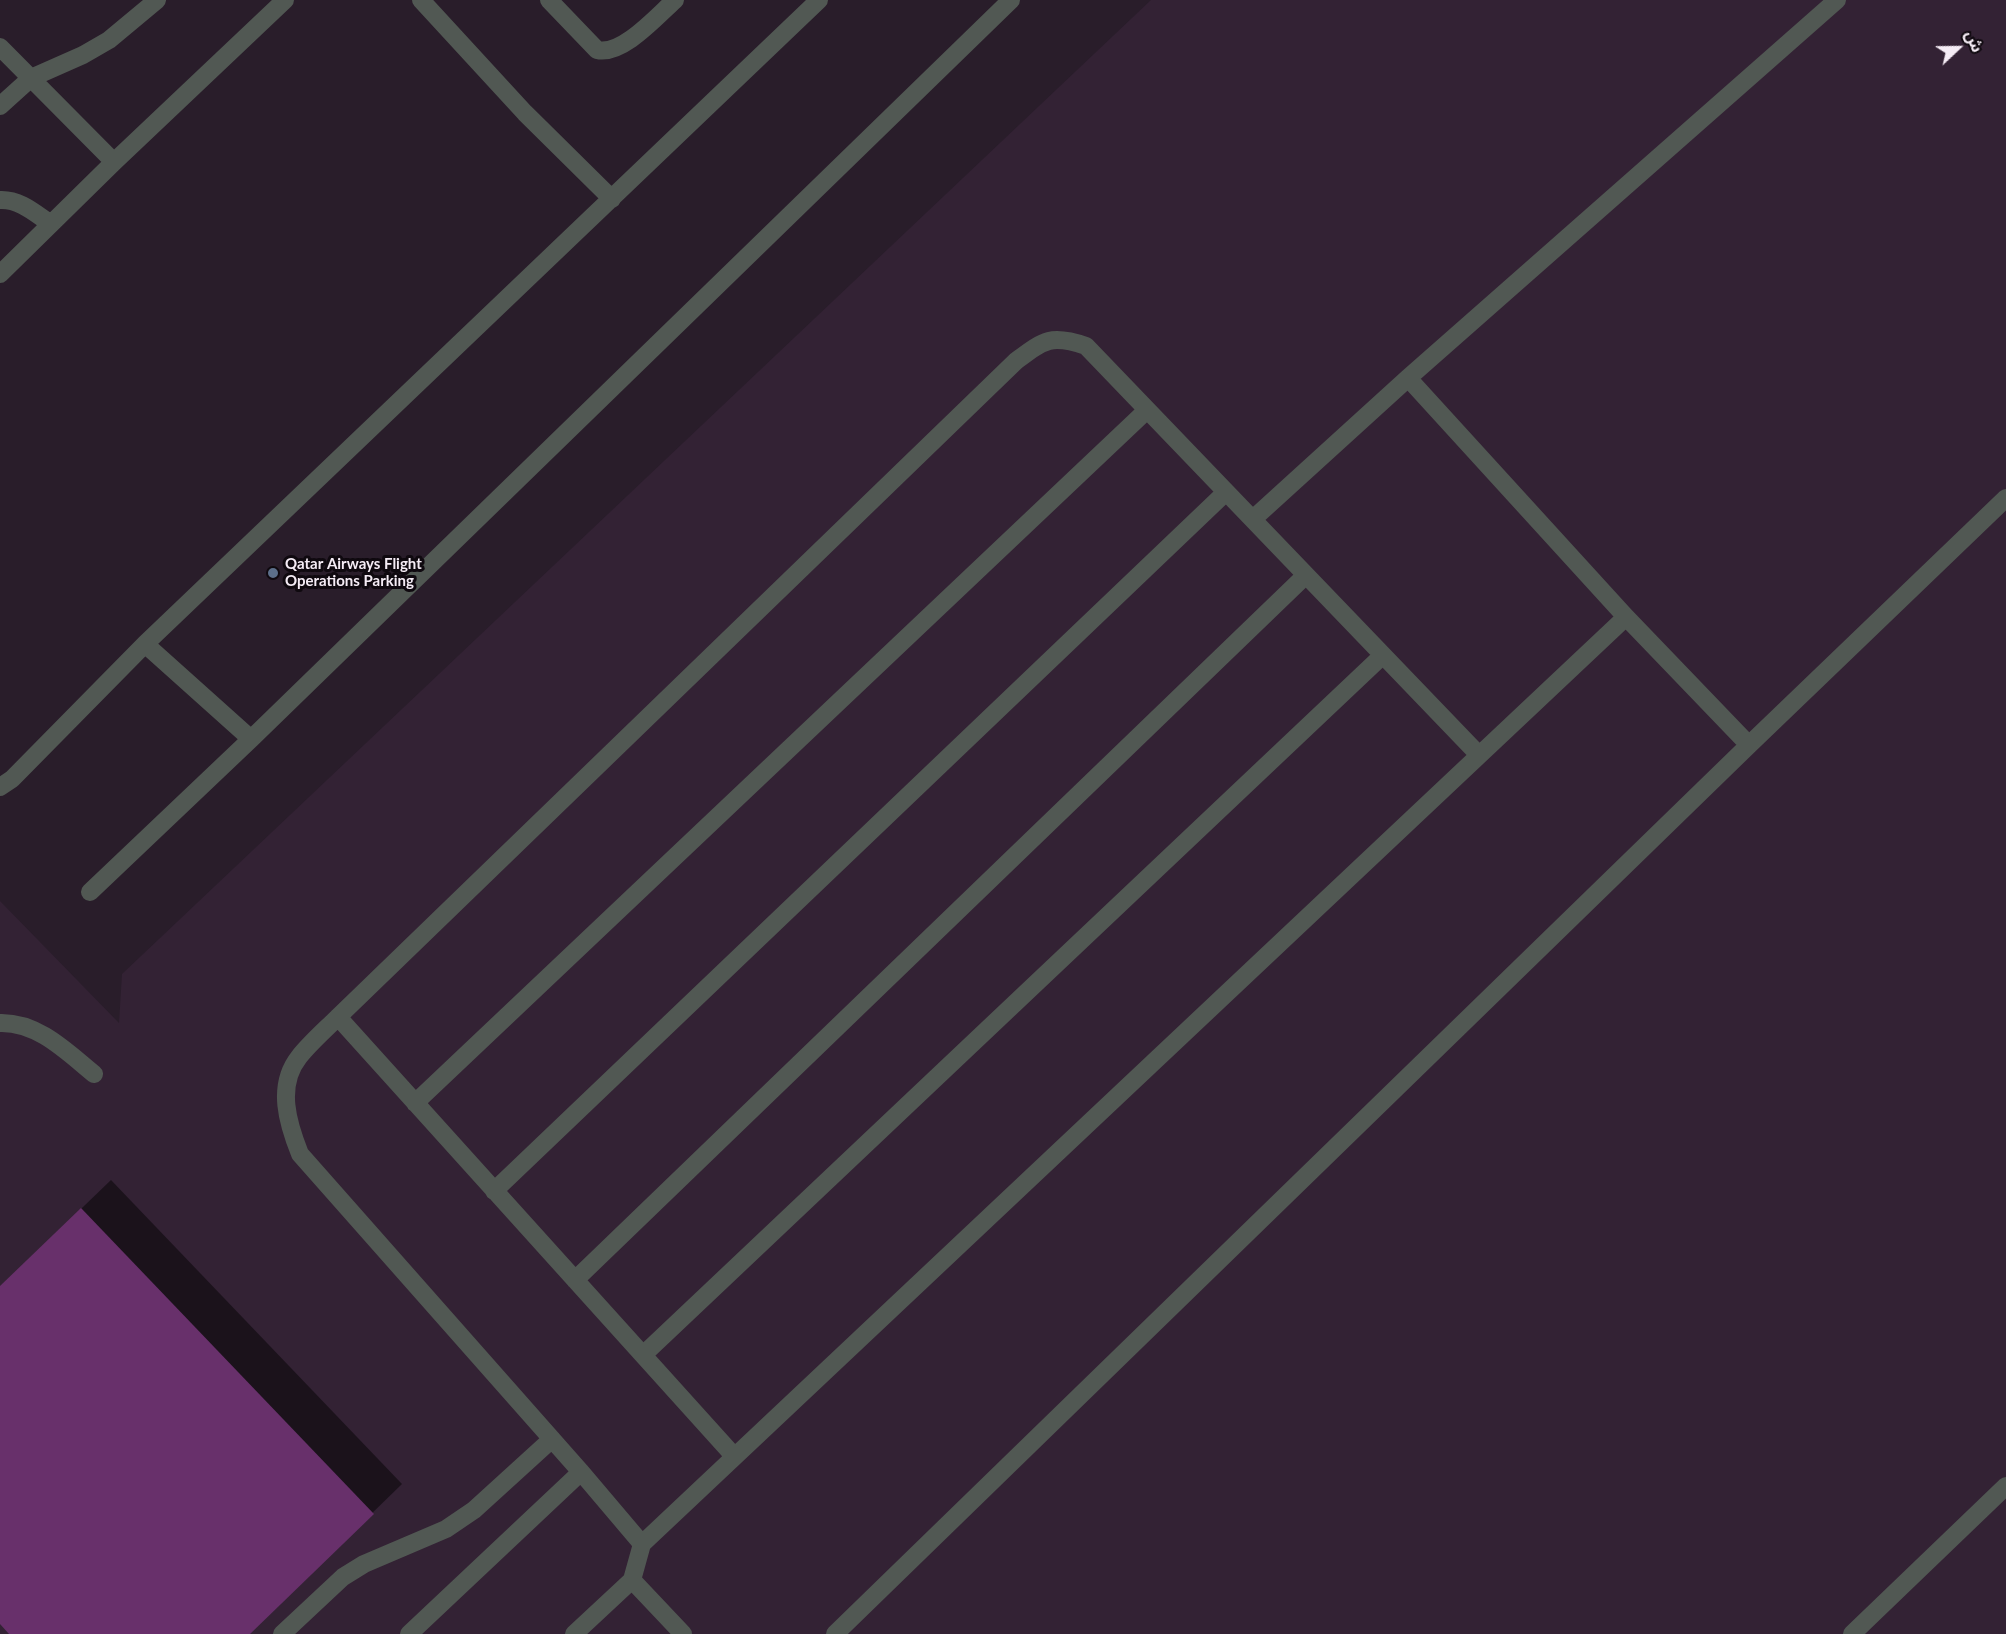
<!DOCTYPE html>
<html>
<head>
<meta charset="utf-8">
<style>
  body { margin:0 }
  #map { position:relative; width:2006px; height:1634px; overflow:hidden; background:#291d2a; font-family:Lato,"Noto Sans Arabic",sans-serif }
  canvas { display:block }
  .north { position:absolute; left:1928px; top:18px; width:60px; height:60px; -webkit-text-stroke:4px #0f090f; paint-order:stroke; rotate:68deg; font-size:16px; font-weight:700; line-height:24px; text-align:center; color:#f5ecf5 }
  .north::after { content:''; display:block; margin:auto; width:21px; height:27px; background:#f5ecf5; clip-path:polygon(50% 0,100% 100%,50% 72%,0 100%) }
</style>
</head>
<body>
<div id="map">
<canvas width="2006" height="1634"></canvas>
<div class="north">ش</div>
</div>
<script>
const c = document.querySelector('canvas').getContext('2d');
c.lineJoin = 'round';
function fill(path, color) {
  c.fillStyle = color;
  c.fill(path, 'evenodd');
}
function stroke(path, color, width, dash) {
  c.strokeStyle = color;
  c.lineWidth = width;
  c.lineCap = dash ? 'butt' : 'round';
  c.setLineDash(dash || []);
  c.stroke(path);
}
function drawText(font, color, halo, rows, align = 'center') {
  c.font = font + ' Lato,sans-serif';
  c.lineWidth = 6;
  c.setLineDash([]);
  c.textBaseline = 'middle';
  c.strokeStyle = halo;
  c.fillStyle = color;
  for (const [text, x, y, turn = 0] of rows) {
    c.save();
    c.translate(x, y);
    c.rotate((+turn || 0) * Math.PI / 180);
    c.textAlign = isNaN(turn) ? turn : align;
    if (halo) c.strokeText(text, 0, 0);
    c.fillText(text, 0, 0);
    c.restore();
  }
}
const built = new Path2D(`
  M1151,0H2006V1634H0V901L119,1023L122,974Z`);
const shadow = new Path2D(`
  M111,1180L402,1484L248,1634H11L0,1622V1287Z`);
const building = new Path2D(`
  M81,1208L374,1514L250,1634H9L0,1624V1286Z`);
const minor = new Path2D(`
  M421,0L525,113L612,199
  M549,0L597,50C622,56 657,16 675,0
  M0,47L114,162
  M0,106L31,78L83,55L109,40L157,0
  M0,200C20,199 36,214 51,224
  M0,274L114,162L285,0
  M1408,378L1626,617L1749,745
  M1253,519L1408,378L1837,0
  M145,644L251,739
  M0,787L12,779L145,644L819,0
  M90,892L251,739L1011,0
  M338,1017L734,1456
  M0,1023C38,1022 67,1052 94,1074
  M415,1103L1147,410
  M494,1191L1226,492
  M575,1280L1306,575
  M643,1355L1382,656
  M642,1544L1626,617
  M282,1634L343,1577L364,1564L446,1529L474,1510L552,1439
  M409,1634L581,1472
  M574,1634L632,1580
  M683,1634L632,1580L642,1544L581,1472L300,1154C288,1124 276,1086 299,1057C310,1043 325,1030 338,1017L1016,361C1044,340 1051,334 1086,346L1479,755
  M835,1634L1749,745L2006,498
  M1852,1634L2006,1486`);
const markers = [
  [273,573,6,"#5c6f8a"]
];
const poiNames = [
  ["Qatar Airways Flight",285,564],
  ["Operations Parking",285,581]
];
fill(built, '#332234');
fill(shadow, '#0007');
fill(building, '#68306b');
stroke(minor, '#515853', 18);
for (const [x, y, r, color] of markers) {
  const dot = new Path2D();
  dot.arc(x, y, r, 0, 2 * Math.PI);
  c.fillStyle = color;
  c.fill(dot);
  stroke(dot, '#0f090f', 2);
}
drawText('bold 15px', '#f5ecf5', '#0f090f', poiNames, 'left');
</script>
</body>
</html>
